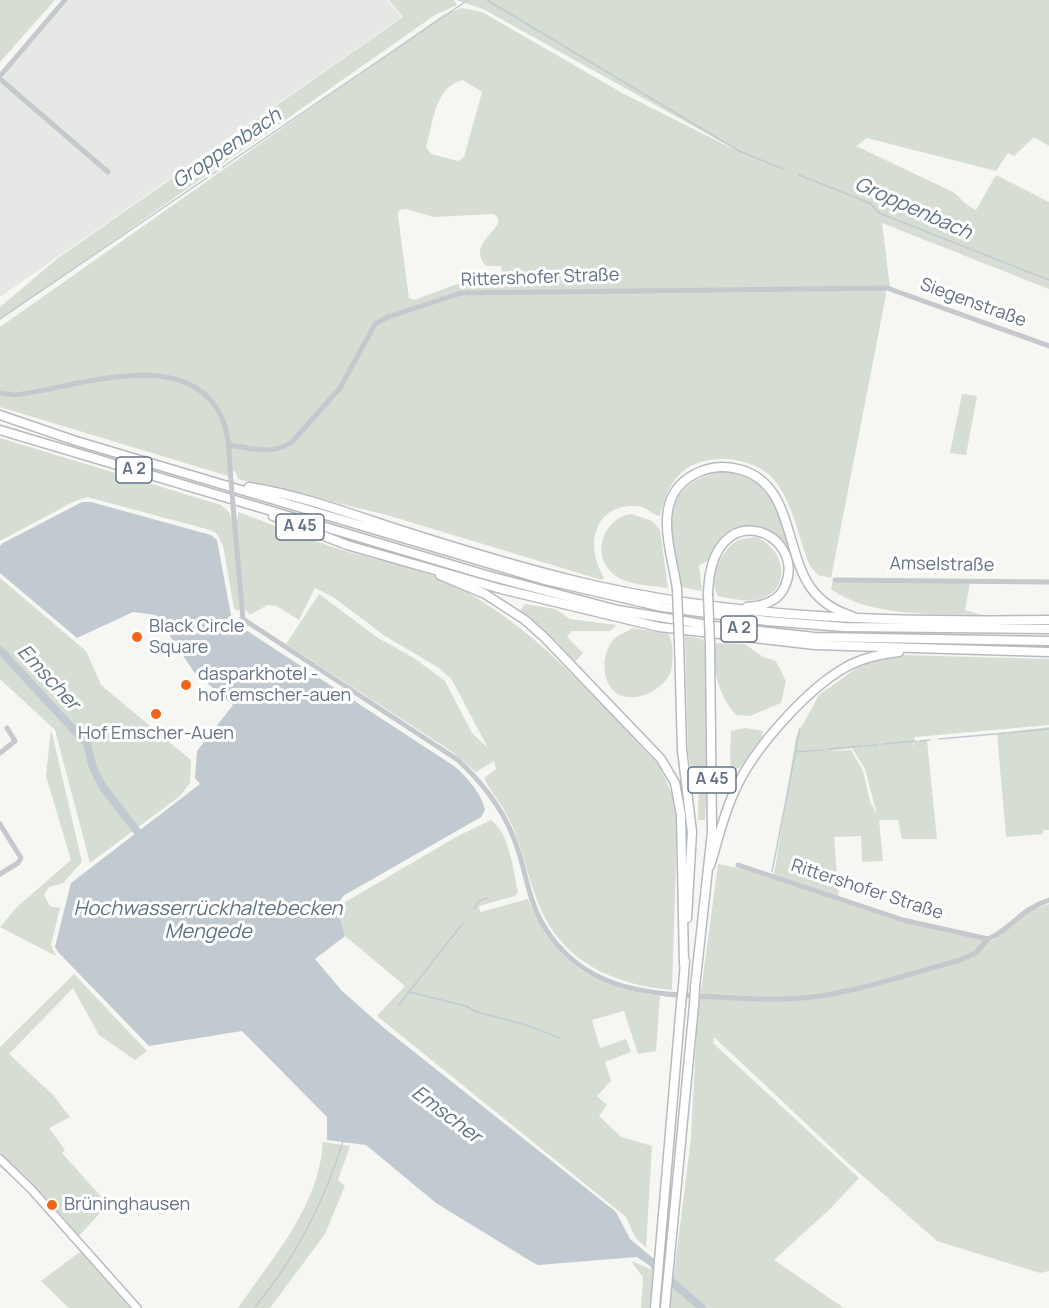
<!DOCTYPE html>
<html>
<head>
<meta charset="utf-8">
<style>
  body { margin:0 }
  canvas { display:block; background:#f6f6f2 }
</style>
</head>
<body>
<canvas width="1049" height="1308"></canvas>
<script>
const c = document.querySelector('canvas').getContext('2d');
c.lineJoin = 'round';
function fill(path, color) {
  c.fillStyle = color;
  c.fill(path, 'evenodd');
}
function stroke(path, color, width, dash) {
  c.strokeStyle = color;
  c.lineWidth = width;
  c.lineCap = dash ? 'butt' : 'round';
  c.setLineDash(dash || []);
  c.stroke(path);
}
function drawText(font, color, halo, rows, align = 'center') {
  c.font = font + ' Manrope,sans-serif';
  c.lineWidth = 6;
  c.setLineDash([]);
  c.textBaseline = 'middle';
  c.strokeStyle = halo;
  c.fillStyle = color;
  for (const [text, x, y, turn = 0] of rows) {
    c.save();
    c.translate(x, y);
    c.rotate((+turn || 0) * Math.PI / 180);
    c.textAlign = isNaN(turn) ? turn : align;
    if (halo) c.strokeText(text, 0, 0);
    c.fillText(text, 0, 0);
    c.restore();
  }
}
const built = new Path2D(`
  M65,0H387L402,17L0,297V76Z`);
const green = new Path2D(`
  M0,0H55L0,62Z
  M389,0H454L457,5L435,15L0,320V307L58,258L403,17Z
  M456,0H1049V146L1034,137L1014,156L1008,153L996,171L867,138L856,146L953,192C961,198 966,206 976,210L996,175L1049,202V289L882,223L890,288H885L886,295L831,578L818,575L810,566C798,538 794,505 775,481C756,456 702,450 679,475C668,486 664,501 660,516C652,515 647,506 636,506C593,504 585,547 604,577L602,580L387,515L238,479L235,471L228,472V476L0,407V327L443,15L462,8L482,12L624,94L747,156L483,9ZM463,80L482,92L464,157L458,161L431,154L426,147C433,123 435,86 463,80ZM406,209L434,217L494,214L498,218V224C488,238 471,249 486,266H501L504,282L501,284H457L414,300L409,298L398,216L399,210Z
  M962,394L977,396L966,455L950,453Z
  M0,438L221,505L230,513L231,519H238V512C274,525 309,540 345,551C379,561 418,567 450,583C534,625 595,698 659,765L674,799L677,829L672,990C617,985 567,965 542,912C529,884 524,853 512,825C505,808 492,794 484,778L496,769L494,761L476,772L451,751L286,644L319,594L378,638L414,658L445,681L472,733L488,748L452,680L439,668L385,636L333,597L315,588L299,620L277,606L267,605L250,615L244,608L237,611L234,608L223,546L217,534L210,530L87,497L73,502L0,541Z
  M728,471C772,480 778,510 789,549C781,543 777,534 767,530C740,519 718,537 708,561L699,565L702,591L681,587C678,566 670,543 671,522C671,490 700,473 728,471Z
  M632,514L652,521L660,530L668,588C650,585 624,586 610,571C591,551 606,516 632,514Z
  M756,537C787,549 793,594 755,600C744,602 730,598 718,596C707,580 721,550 737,541C742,538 750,538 756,537Z
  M0,578L86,651L101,685L191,760L190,783L180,796L90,863L55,730L0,679Z
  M833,579L970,583L965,610L982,615C937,614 868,617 831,589Z
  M525,604L555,609L570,619L617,625L610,631H571L567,637L583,653L575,662L557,642L520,611Z
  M633,628L668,634C674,642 673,656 672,666C670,686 641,702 622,696C601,689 600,655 613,640C617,635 627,632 633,628Z
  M685,636L703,639L705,646L708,770L705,820H698L699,778L692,774L688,754Z
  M716,643L745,644L763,657L776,661L786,681L781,703L750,716L736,715C719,696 711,668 716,643Z
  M902,655L1049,659V725L915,737L912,749L915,741L927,740L937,839H902L898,820H879L883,861L862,862L861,836L834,837L839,901L948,933L992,941L1028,911L1049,904V1271L1040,1273L937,1241L849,1164L714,1037L713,1043L859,1178L831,1208L774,1260L844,1308H670L673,1283L688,1295L673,1282L691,1138L697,1021L718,864L774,875L796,737L819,695L861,665ZM852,748L865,769L877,815L870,801L863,771L851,750L830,751Z
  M1049,727V830H1043V834L1006,837L997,733Z
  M745,728L763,731L762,737L740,767L732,772L730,760L731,731Z
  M51,729L82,862L63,883L49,887L44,895L50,906L60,908L51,945L56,956L0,927L17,907L71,860L46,776Z
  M491,820C510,833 513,871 518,892L515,896L479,906L480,912L528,899C554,963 593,987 660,996L656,1051L638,1054L624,1011L592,1020L600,1048L626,1039L631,1052L605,1062L611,1081L597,1096L607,1105L599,1116L621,1137L652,1146L646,1248L635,1237L626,1217L377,1016L405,986L345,936L337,907L456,837Z
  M74,974L147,1051L135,1060L99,1035L73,988L9,1054L53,1095L70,1117L49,1128L65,1150L62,1153L105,1201L100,1213L79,1236L28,1179L0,1156V1047Z
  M323,1142L350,1146L338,1180L345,1186L325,1234L270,1308H238C273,1257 319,1206 323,1142Z
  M81,1251L130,1308H69L41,1281Z
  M631,1261L653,1270L650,1308H641L643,1277Z`);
const water = new Path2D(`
  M82,502H91L211,535L217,540L232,621L454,766C466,776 482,794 485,810L481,817L343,896L337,907L345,936L315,959L342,991L384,1028L616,1212L630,1239L654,1259L653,1268L637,1257L538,1265L532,1262L436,1203L366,1145L327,1140V1117L242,1031L149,1046L58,952L55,947L71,883L200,784L195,778L197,751L233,705L194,672L156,615L133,612L77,638L0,573V546L3,543Z`);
const stream = new Path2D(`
  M487,0L739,151L783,169
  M799,175L870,203L879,213L1049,280
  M0,319L468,0
  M1009,733L1049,729
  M939,739L1006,733
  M920,741L930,740
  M883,744L916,741
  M865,746L878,745
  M828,749L862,746
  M795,752L823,750
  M772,872L800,728
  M474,909L479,901L487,898
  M409,992L466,1006L477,1012L526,1025L560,1038
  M398,1006L463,923
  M254,1308C295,1259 324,1203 343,1141`);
const river = new Path2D(`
  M0,650L87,744L93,768L103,787L143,839
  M655,1267L702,1308`);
const minor = new Path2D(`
  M0,76L65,0
  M0,79L108,172
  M0,393L15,395C76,388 188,343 222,418C229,434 229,451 230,468
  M228,445C252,448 270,456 292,442L340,388L375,324L388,317L461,293L887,288L1049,346
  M234,517L243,619L458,760C486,786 507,814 518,850C526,874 529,900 542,923C581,991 646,994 716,997C751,999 786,1001 820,996C866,989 912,973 957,961L976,953L988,939
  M835,580L1049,582
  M0,753L15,741L7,728
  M0,824L21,858L18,863L0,874
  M738,865L903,920L988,939C1012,929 1019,910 1049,900`);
const major = new Path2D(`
  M0,1159L31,1189L137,1308`);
const highway = new Path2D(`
  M0,415L76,441L541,579L662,607L767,621L844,627L1049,629
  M0,430L486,575L618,610L714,626L814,637L1049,641
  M249,487C300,495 348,513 397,529C456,548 516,566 576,581C732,619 889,622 1049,620
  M273,516L347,545L501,589L659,627L815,645L1049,652
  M440,575L485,594L525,620L545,638L661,759L675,783L681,815L684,964
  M677,589C672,551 650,499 693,475C707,467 722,465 738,469C793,482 784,550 811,588C821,602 836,611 852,616
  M708,594C711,491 808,532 785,586C779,601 763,606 747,607
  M679,641L682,750L692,832L687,918
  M710,866C718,840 724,812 736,788C755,747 807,689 846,667C862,658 881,654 899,652
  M683,986L685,961
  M695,987L712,832L710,645
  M655,1308L681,1004
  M665,1308L694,1005`);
const minorBridge = new Path2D(`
  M230,468L234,517`);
const highwayBridge = new Path2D(`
  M677,589L679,641
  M708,594L710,645
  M681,1004L683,986
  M694,1005L695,987`);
const markers = [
  [137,637,6,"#f06519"],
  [186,685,6,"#f06519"],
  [156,714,6,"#f06519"],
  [52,1205,6,"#f06519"]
];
const shields = [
  [134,470,36],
  [300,527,48],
  [739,629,36],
  [712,780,48]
];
const shieldNames = [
  ["A 2",134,470],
  ["A 45",300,527],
  ["A 2",739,629],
  ["A 45",712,780]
];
const streetNames = [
  ["Rittershofer Straße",540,278,-2],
  ["Siegenstraße",973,303,20],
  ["Amselstraße",942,565,1],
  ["Rittershofer Straße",867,890,18]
];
const poiNames = [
  ["Black Circle",149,627],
  ["Square",149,648],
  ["dasparkhotel -",198,675],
  ["hof emscher-auen",198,696],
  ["Hof Emscher-Auen",156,734,"center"],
  ["Brüninghausen",64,1205]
];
const waterNames = [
  ["Groppenbach",227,149,-34],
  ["Groppenbach",913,209,24],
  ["Emscher",48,678,47],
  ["Hochwasserrückhaltebecken",208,909],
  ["Mengede",208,932],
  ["Emscher",446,1115,37]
];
fill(built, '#e6e8e6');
fill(green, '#d6ded3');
fill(water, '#c1cad0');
stroke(stream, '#c1cad0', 1.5);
stroke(river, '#c1cad0', 8);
stroke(major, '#b8bbc0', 10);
stroke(highway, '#b7babe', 11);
stroke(minor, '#c5c8cc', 5);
stroke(major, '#fff', 7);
stroke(highway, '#fff', 8);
stroke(highwayBridge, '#b7babe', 11, []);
stroke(minorBridge, '#c5c8cc', 5);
stroke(highwayBridge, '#fff', 8);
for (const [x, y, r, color] of markers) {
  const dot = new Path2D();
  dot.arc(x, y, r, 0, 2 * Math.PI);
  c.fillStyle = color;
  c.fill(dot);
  stroke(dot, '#fff', 2);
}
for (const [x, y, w] of shields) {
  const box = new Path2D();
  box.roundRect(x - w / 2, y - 13, w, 26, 4.5);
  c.fillStyle = '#fff';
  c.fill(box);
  stroke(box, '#637286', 1.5);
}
drawText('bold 16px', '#637286', null, shieldNames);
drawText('18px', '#637286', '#fff', streetNames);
drawText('18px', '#637286', '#fff', poiNames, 'left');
drawText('italic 20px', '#5f7483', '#fff', waterNames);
</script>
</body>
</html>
